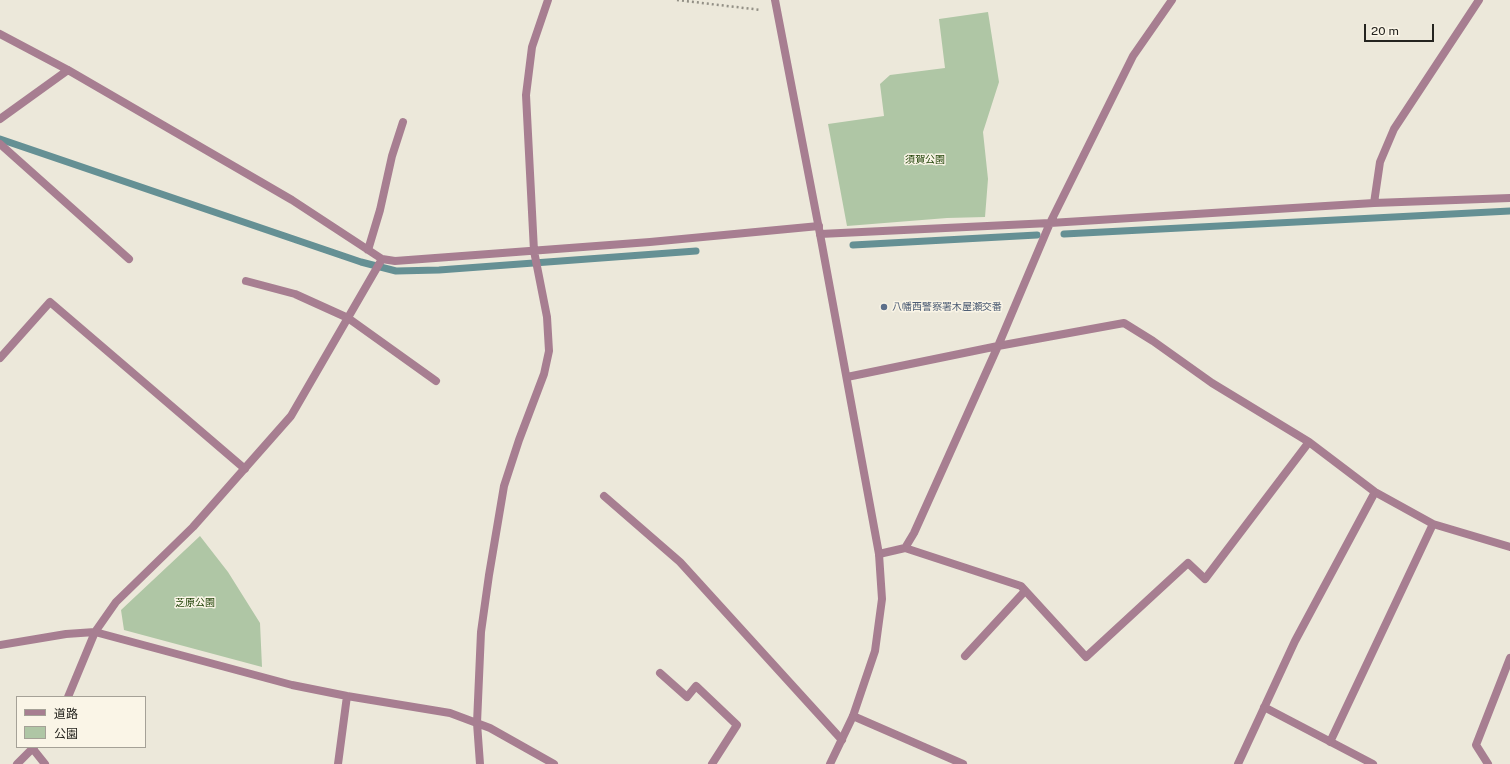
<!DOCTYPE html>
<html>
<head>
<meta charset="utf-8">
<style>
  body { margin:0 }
  #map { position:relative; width:1510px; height:764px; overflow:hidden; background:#ece8da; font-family:"Public Sans","Noto Sans JP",sans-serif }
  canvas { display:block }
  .legend { position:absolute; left:16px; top:696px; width:130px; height:52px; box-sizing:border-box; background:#faf5e7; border:1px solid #a5a197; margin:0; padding:5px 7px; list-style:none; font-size:12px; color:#25241f }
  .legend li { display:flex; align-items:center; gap:8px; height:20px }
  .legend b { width:20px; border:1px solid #a5a197 }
  .scale { position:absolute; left:1364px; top:24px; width:70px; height:18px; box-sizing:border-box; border:2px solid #25241f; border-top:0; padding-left:5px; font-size:12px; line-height:14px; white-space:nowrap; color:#25241f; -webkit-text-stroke:3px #faf5e7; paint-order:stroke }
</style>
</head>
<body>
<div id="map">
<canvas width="1510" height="764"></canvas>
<ul class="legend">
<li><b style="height:5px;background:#a77e91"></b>道路</li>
<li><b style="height:11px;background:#afc6a5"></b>公園</li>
</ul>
<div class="scale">20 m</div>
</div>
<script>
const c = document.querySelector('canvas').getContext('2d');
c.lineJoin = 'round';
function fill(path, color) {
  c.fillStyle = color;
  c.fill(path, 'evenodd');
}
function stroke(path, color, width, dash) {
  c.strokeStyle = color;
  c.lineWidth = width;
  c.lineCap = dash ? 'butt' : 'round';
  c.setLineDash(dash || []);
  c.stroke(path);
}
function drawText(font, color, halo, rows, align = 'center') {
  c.font = font + ' "Public Sans","Noto Sans JP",sans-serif';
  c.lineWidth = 3;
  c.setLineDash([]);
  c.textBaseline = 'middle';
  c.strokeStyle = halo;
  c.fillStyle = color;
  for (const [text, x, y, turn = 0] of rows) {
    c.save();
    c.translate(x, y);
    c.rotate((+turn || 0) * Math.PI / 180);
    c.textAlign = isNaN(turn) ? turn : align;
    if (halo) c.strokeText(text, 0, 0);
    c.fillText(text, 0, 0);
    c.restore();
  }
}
const green = new Path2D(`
  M988,12L999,82L983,132L988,179L985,217L947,218L847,226L828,124L884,116L880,84L890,75L945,68L939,19Z
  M200,536L228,572L260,623L262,667L124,630L121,610Z`);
const stream = new Path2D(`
  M0,139L361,262L396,271L439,270L696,251
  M1064,234L1510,211
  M853,245L1037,235`);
const path = new Path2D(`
  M677,0L761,10`);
const minor = new Path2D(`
  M0,34L68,70L292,200L382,259L395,261L650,242L819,226
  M0,119L68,70
  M0,144L129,259
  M1374,203L1380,162L1394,129L1479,0
  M820,234L1050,223L1374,203L1510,198
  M368,250L380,210L392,156L403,122
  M246,281L295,294L348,318L436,381
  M0,358L50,302L245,469
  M847,377L998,346L1124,323L1153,341L1212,383L1309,442L1375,492L1433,524L1510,547
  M604,496L680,562L842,740
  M905,548L1021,586L1086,657L1188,563L1205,579L1309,442
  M879,554L905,548L914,533L998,346L1050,223L1133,56L1172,0
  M0,645L66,634L95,632L292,685L347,696L450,713L490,728L554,764
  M965,656L1025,591
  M660,673L687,697L696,686L737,725L712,764
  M68,697L95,632L116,602L193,527L291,416L382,259
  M1264,707L1373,764
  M853,716L963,764
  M1330,742L1433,524
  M33,749L45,764
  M17,764L34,747
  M338,764L347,696
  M480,764L477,723L481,632L489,575L504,486L519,440L544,374L549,351L547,317L534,251L526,95L532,47L548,0
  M1238,764L1295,641L1375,492
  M1488,764L1476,745L1510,658`);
const tertiary = new Path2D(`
  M775,0L820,234L879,554L882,599L875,651L853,716L830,764`);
const markers = [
  [884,307,4,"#5c6f8a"]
];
const parkNames = [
  ["須賀公園",925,160],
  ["芝原公園",195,603]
];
const serviceNames = [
  ["八幡西警察署木屋瀬交番",892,307]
];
fill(green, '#afc6a5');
stroke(stream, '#659094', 7);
stroke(path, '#939086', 2.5, [2, 3]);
stroke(minor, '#a77e91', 8);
stroke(tertiary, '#a77e91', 8);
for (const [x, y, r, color] of markers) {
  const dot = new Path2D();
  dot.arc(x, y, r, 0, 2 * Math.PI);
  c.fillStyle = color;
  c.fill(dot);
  stroke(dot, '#faf5e7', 1.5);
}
drawText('10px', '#1f4206', '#faf5e7', parkNames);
drawText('10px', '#4e5e75', '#faf5e7', serviceNames, 'left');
</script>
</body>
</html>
